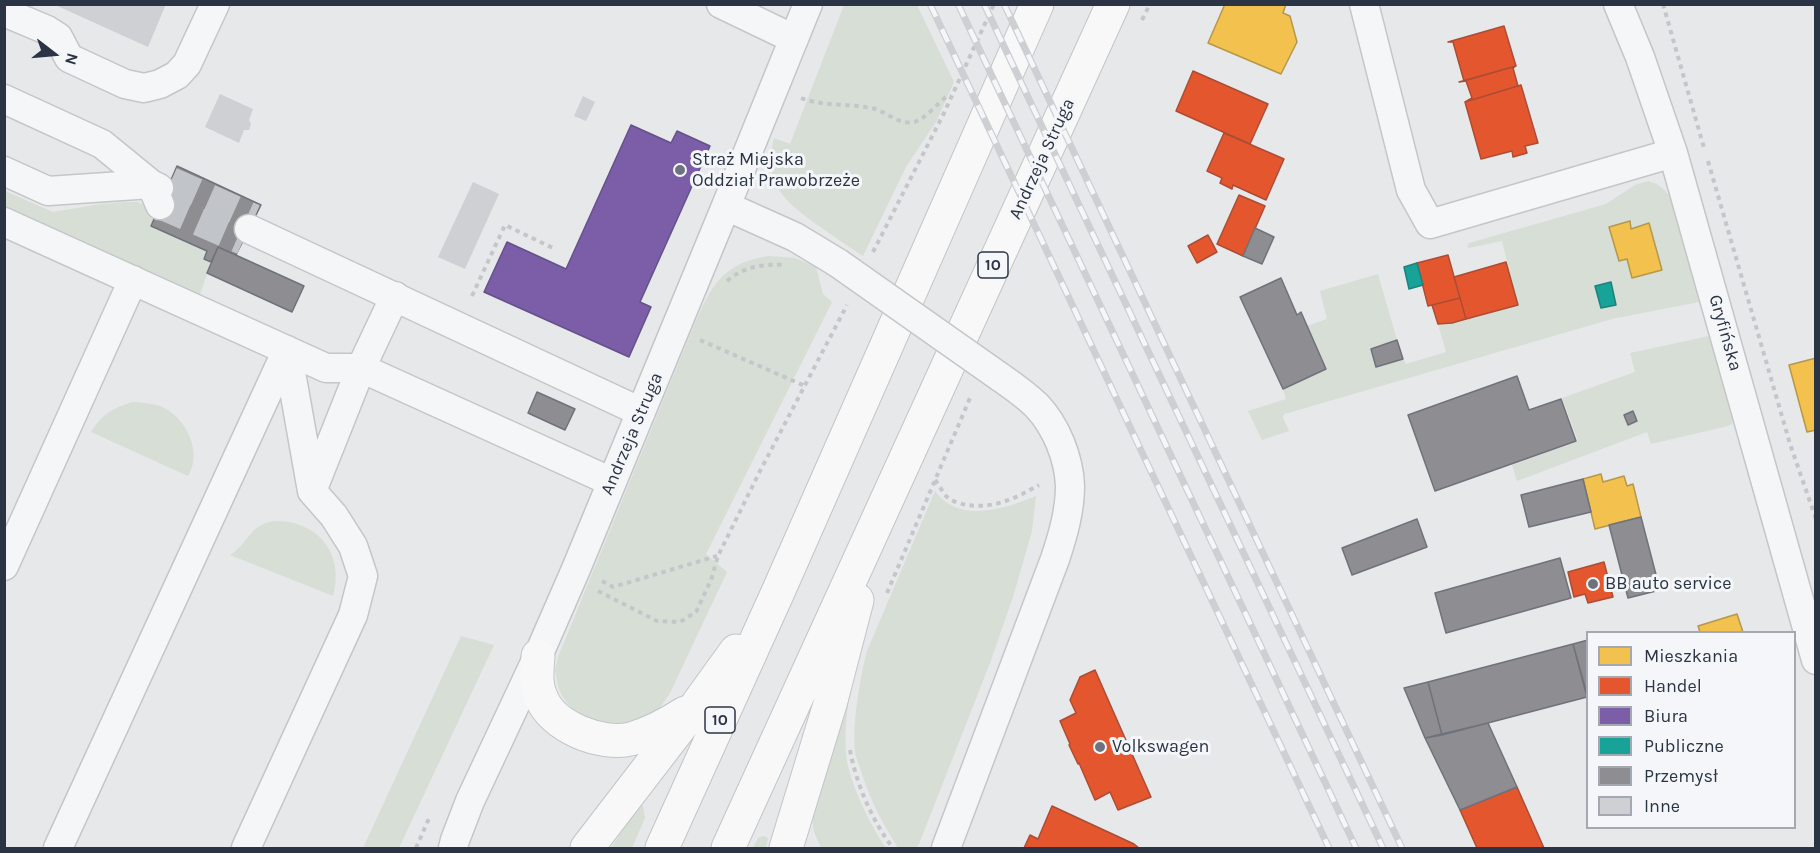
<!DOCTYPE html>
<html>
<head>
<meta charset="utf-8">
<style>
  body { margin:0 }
  #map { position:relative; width:1820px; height:853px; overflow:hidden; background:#e6e8ea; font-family:Karla,sans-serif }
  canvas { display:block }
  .frame { position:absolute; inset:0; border:6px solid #2b3445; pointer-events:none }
  .legend { position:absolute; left:1586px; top:631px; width:210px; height:198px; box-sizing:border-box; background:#f4f6f9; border:2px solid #a4a8b1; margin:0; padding:8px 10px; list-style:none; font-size:18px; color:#2b3445 }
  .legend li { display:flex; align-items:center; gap:12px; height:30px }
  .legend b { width:30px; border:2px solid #a4a8b1 }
  .north { position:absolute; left:24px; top:24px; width:60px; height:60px; -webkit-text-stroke:4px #f4f6f9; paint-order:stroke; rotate:106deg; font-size:16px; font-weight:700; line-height:24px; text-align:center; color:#2b3445 }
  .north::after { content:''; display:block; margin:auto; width:21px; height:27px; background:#2b3445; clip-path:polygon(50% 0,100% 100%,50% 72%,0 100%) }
</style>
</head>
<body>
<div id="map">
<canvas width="1820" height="853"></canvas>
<div class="frame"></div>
<ul class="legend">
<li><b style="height:16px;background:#f2c14e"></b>Mieszkania</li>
<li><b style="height:16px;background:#e4572e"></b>Handel</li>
<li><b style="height:16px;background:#7b5ea7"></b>Biura</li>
<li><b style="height:16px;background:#17a398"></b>Publiczne</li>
<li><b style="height:16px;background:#8d8d92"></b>Przemysł</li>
<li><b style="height:16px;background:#ced0d3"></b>Inne</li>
</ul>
<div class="north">N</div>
</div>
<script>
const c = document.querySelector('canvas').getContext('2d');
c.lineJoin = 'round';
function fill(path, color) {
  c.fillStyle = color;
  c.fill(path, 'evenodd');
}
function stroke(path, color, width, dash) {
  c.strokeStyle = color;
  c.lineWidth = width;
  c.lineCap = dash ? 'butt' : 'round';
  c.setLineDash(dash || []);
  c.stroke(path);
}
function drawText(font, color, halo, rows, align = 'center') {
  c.font = font + ' Karla,sans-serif';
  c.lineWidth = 6;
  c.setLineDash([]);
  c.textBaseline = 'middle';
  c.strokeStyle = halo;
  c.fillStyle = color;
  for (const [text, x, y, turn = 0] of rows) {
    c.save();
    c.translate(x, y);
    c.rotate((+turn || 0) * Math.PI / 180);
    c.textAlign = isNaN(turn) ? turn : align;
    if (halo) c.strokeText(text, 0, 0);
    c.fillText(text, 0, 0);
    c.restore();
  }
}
const green = new Path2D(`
  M844,5H917L954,82L936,122L906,167L863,256C847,246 832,235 816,224C783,200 763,183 774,138L790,144Z
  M1648,181C1660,184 1665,189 1671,199L1701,300L1699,302L1612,319L1288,413L1284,414L1283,418L1289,431L1262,440L1248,411L1286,399L1283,389L1325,369L1307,326L1327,319L1320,291L1378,274L1397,340L1371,349L1377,367L1403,359L1406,364L1446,352L1438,324L1452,323L1518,305L1502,241L1469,248L1467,247L1469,243L1606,204L1635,185Z
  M5,191L53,212L101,204L126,202H137L158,211L151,227L207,251L204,259L211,262L198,300L5,212Z
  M768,256L795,258L816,267L823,294L832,302L706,554L727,572L670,693L657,712L627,725L604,726L573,711L562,696L558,686L555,670L558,657L690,335C709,292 717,264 768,256Z
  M1709,336L1712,339L1734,414L1732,424L1724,427L1651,444L1647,432L1517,481L1512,465L1578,441L1562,398L1635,372L1630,353Z
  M133,402C145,403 156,403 166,409C188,421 202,454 188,476L91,432C101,415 114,407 133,402Z
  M935,491C958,524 1005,509 1036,496L1032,531L1013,597L990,663L919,844L916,848H898C883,824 871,802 862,774C860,767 856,759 855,752C852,725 860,677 867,651Z
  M274,521C318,520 345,554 333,596L230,555C249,543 249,525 274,521Z
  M461,636L494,645L399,848H363Z
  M852,679C848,703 844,728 846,754C848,780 871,827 886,848H821L814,832L812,817Z
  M638,805L643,806L645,818L632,848H611Z
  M763,836L768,838L766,848H753L758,838Z`);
const homes = new Path2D(`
  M1225,4H1286L1283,13L1290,16L1297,42L1281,74L1208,43Z
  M1630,221L1631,229L1649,223L1662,270L1632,278L1627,259L1619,261L1609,227Z
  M1816,358V430L1807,432L1789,365Z
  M1601,474L1603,482L1624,476L1627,486L1633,484L1641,517L1595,529L1583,479Z
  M1737,614L1743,632H1700L1698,626Z`);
const shops = new Path2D(`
  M1504,26L1516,66L1464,81L1453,42H1448Z
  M1516,66L1513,68L1518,86L1521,85L1465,102L1472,98L1466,81L1459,82Z
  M1193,71L1268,104L1250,144L1176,111Z
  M1521,85L1538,143L1525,146L1527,153L1513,157L1512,151L1481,159L1465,102Z
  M1224,133L1284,159L1266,200L1233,185L1232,189L1220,183L1222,178L1207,171Z
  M1239,195L1265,206L1243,256L1217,244Z
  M1208,235L1217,252L1197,263L1188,246Z
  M1448,255L1460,298L1428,306L1417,263Z
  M1506,262L1518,305L1466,319L1454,277Z
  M1460,298L1466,319L1452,323L1438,324L1432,305Z
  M1604,562L1613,597L1588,603L1585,594L1574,597L1568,572Z
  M1095,670L1151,797L1118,810L1110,792L1095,800L1079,763L1078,764L1069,745L1070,744L1060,721L1076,713L1070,700L1080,677Z
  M1517,787L1544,848H1477L1460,810Z
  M1052,806L1134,844L1139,848H1024L1030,835L1038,839Z`);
const offices = new Path2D(`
  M631,125L671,143L677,131L710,146L640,302L651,307L629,357L484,292L507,242L566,269Z`);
const public = new Path2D(`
  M1417,263L1423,285L1409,289L1404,267Z
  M1611,282L1616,305L1601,308L1595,286Z`);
const industry = new Path2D(`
  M177,166L261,205L236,255L218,247L211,262L204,259L207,251L151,226Z
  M1255,228L1274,237L1262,264L1243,256Z
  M218,247L304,286L292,312L207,273Z
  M1281,278L1297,315L1301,312L1326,369L1283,389L1240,297Z
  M1397,340L1403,359L1376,367L1371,349Z
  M1517,376L1529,410L1561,399L1576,441L1435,491L1408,415Z
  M537,392L575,409L565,430L528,413Z
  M1633,411L1637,421L1628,425L1624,415Z
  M1583,479L1591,512L1529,527L1521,495Z
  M1641,517L1660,590L1628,598L1609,525Z
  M1417,519L1427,547L1352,575L1342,548Z
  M1560,558L1571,598L1446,633L1435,593Z
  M1588,640V698L1573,644Z
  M1573,644L1587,697L1442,735L1428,682Z
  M1428,682L1442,735L1425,738L1404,688Z
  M1488,723L1517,787L1460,810L1425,738Z`);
const building = new Path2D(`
  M53,4H166L148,47Z
  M220,94L253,109L249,120L251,124L249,130H244L239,143L205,127Z
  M583,96L595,102L586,121L574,116Z
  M473,182L499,194L465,269L438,257Z`);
const minorTunnel = new Path2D(`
  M171,181L254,218
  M160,205L243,241`);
const path = new Path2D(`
  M1663,4L1704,148
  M1142,20L1150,4
  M801,98C824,107 851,103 875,109C888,113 899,125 914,122C923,121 938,103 946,97L951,96
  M1708,161L1790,444L1816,519
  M873,252L944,113L994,4
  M727,281C745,266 763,264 785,265
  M472,296L505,225L555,249
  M700,340L805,386
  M935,480C939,485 942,491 946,496C951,501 960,504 967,505C994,509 1016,498 1039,485
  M602,581L613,587L717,556
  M598,591L657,621L680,622L696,612L711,580L718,556L759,473L847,305
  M887,593L970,398
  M850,750C856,783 872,821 893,848
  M416,848L430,816`);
const minor = new Path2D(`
  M721,4L794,39
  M1364,4L1411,190L1430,224L1673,153
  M1618,4L1640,57L1673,153L1816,660
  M4,12L47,30L58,37L69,58L125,84L144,88L160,84L177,75L187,64L215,4
  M4,99L102,144L151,184L160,205
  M4,171L48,191L151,184L159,188
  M726,206L808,4
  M4,222L326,368H361L612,482
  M249,229L641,412
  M312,491L361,368L395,296
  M4,566L133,280
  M58,848L287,350
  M246,848L353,615L363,576L353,546L334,516L312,491L287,350
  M453,848L455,840L470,801L538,656L576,569L726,206L795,237L838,263
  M946,848L1055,559C1063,535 1070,511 1070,486C1069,458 1056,426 1037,406C1026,395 1013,386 1000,377`);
const major = new Path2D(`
  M538,656C537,671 535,684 541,697C552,727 601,746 631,739C651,733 668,724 685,713
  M587,848L697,705L736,651
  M662,848L778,592L1037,4
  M728,848L1113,4
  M786,848L830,704L857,600`);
const rail = new Path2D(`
  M930,4L1329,848
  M958,4L1356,848
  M984,4L1383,848
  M1004,4L1402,848`);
const minorBridge = new Path2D(`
  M838,263L1000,377`);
const markers = [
  [680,170,6,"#6c737f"],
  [1593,584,6,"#6c737f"],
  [1100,747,6,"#6c737f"]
];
const shields = [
  [993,265,30],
  [720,720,30]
];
const shieldNames = [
  ["10",993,265],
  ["10",720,720]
];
const streetNames = [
  ["Andrzeja Struga",1042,159,-65],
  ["Gryfińska",1725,333,74],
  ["Andrzeja Struga",632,434,-67]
];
const poiNames = [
  ["Straż Miejska",692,160],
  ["Oddział Prawobrzeże",692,181],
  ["BB auto service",1605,584],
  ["Volkswagen",1112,747]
];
fill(green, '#d6ded6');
fill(homes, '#f2c14e');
stroke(homes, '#b6974b', 1.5);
fill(shops, '#e4572e');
stroke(shops, '#ac4c35', 1.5);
fill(offices, '#7b5ea7');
stroke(offices, '#63518a', 1.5);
fill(public, '#17a398');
stroke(public, '#1d827f', 1.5);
fill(industry, '#8d8d92');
stroke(industry, '#70727b', 1.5);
fill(building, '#ced0d3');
stroke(minorTunnel, '#c1c4c9', 28, [28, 14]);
stroke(minor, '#c4c6c8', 31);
stroke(major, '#c2c5c8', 35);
stroke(path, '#c5c6ca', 4, [4.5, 4.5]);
stroke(minor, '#f5f6f7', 28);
stroke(major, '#f8f8f8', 33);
stroke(rail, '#cecfd2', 7);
stroke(rail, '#f4f6f9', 4.5, [14]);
stroke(minorBridge, '#c4c6c8', 31, []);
stroke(minorBridge, '#f5f6f7', 28);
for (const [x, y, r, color] of markers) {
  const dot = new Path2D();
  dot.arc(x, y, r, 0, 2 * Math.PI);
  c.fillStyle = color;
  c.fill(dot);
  stroke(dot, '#f4f6f9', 2);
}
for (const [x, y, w] of shields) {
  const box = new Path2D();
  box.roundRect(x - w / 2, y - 13, w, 26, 4.5);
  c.fillStyle = '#f4f6f9';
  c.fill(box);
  stroke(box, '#2b3445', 1.5);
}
drawText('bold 16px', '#2b3445', null, shieldNames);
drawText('18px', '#2b3445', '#f4f6f9', streetNames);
drawText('18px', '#2b3445', '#f4f6f9', poiNames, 'left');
</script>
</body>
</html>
